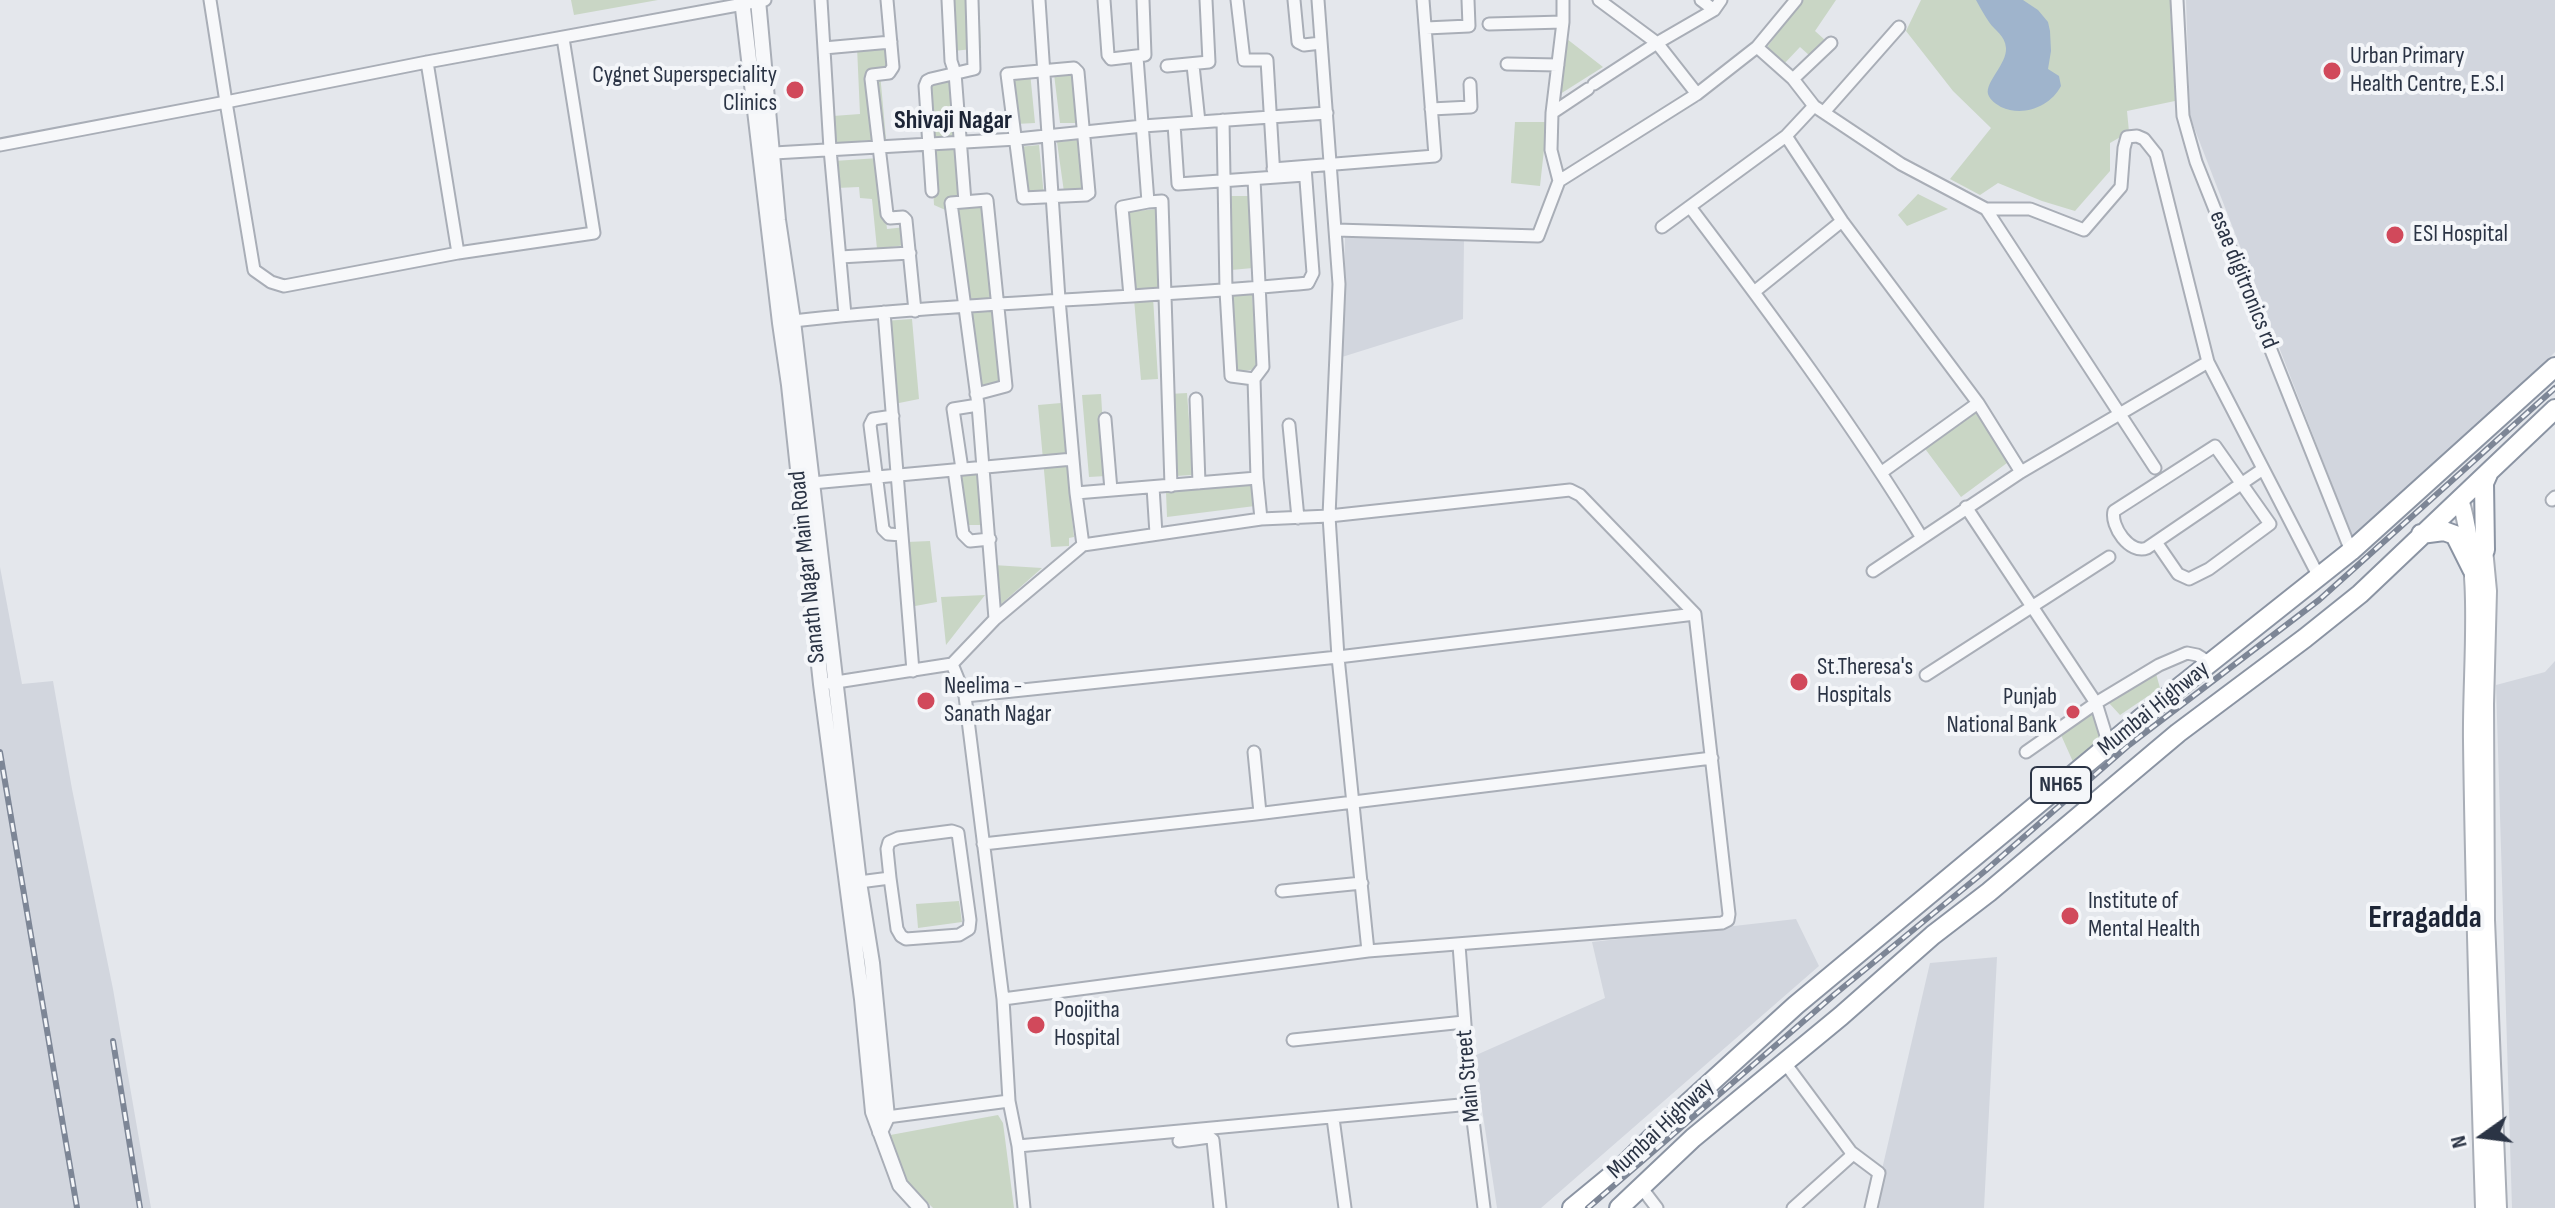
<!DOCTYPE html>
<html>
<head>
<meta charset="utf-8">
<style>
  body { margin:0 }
  #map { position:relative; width:2555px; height:1208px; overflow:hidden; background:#e4e7ec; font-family:"Sofia Sans Condensed",sans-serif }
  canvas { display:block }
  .north { position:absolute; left:2443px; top:1096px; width:80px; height:80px; -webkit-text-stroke:6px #f4f6f9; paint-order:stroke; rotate:256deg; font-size:22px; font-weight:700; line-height:32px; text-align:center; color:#2b3445 }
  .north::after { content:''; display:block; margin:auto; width:28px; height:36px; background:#2b3445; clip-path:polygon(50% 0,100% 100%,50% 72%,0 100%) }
</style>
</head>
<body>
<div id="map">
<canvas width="2555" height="1208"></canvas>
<div class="north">N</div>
</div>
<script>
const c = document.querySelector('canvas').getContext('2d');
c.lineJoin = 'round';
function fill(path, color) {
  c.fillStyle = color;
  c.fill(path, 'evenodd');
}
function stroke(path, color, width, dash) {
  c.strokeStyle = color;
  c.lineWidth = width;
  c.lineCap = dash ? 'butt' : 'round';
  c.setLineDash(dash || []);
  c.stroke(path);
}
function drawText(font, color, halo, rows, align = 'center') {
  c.font = font + ' "Sofia Sans Condensed",sans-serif';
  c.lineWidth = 8;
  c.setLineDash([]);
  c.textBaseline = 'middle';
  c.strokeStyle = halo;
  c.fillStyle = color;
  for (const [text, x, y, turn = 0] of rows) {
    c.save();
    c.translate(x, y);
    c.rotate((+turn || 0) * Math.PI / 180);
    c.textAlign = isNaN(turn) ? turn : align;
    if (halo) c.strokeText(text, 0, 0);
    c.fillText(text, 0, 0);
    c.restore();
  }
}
const built = new Path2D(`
  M2186,0H2555V352L2470,438L2352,536L2190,117Z
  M1345,237L1464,240L1463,319L1342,357Z
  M0,567L22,684L53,681L72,789L113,989L151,1208H0Z
  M2555,661V1208H2512L2496,685L2545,672Z
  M1796,919L1819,966L1541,1208H1497L1474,1056L1605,998L1592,942Z
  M1997,957L1984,1208H1873L1930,963Z`);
const green = new Path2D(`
  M571,0H658L574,15Z
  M949,0H979L981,48L954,51Z
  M1802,0H1836L1815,31L1825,40L1810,56L1800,47L1783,65L1765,50Z
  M1921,0H2170L2175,101L2127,111L2129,132L2110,143V171L2075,211L2042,201L1998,183L1980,195L1950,179L1991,128L1953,91L1906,31Z
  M1567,39L1603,67L1557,96Z
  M889,44L890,70L880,73L886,139L835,143L833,116L860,114L857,47Z
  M1030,72L1035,123L1016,124L1009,74Z
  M1075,72L1079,123H1060L1054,74Z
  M953,76L959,142L932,143L928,82Z
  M1515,122H1547L1540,186L1511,183Z
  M1078,140L1083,191L1064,192L1057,142Z
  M958,145L964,200L950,212L934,205L931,148Z
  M1039,145L1044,196L1025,197L1018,147Z
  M879,158L887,229L906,227L912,244L877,249L872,199L860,198L859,187L837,188L834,161Z
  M1918,194L1948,209L1907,226L1898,215Z
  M1226,196H1250L1253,268L1231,270Z
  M954,204L986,205L995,301L966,303Z
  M1157,209L1159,291H1131L1127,212Z
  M1252,294L1257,369L1235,372L1229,296Z
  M1153,297L1158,379L1141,380L1134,299Z
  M971,312H996L1005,386L977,390Z
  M912,319L919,399L894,404L884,321Z
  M1187,393L1193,475L1176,476L1169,394Z
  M1101,394L1106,476L1089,477L1082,395Z
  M1061,403L1074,537L1069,538V546L1051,547L1038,405Z
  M1974,411L2011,460L1961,497L1923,446Z
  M978,474L983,525H964L957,476Z
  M1252,479L1255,506L1167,517L1166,492Z
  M930,541L937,602L915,606L907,542Z
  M993,565L1042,568L999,606Z
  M985,595L946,645L941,597Z
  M2155,670L2160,688L2120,715L2109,703Z
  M2094,713L2103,743L2074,764L2061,735Z
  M959,901L962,922L918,928L916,904Z
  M998,1115L1003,1123L1014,1208H933L909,1184L885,1136Z`);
const water = new Path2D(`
  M1976,0H2023L2038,10L2048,22L2050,31L2051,51L2048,69L2059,76L2061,86C2050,107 2023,117 2001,107C1996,104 1990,100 1988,94C1985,82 2007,64 2006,48C2005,35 1995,31 1989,22C1984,15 1980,7 1976,0Z`);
const minor = new Path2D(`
  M210,0L226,102L427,62L765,0
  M821,0L830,149L845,315
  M887,0L893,67L889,73L872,75L871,79L887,214L890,218L903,217L906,220L915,311
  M948,0L951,61L955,73L965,202
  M1039,0L1059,299L1076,493L1083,545
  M1104,0L1108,55L1111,59L1145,55L1143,0
  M1237,0L1244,60H1267L1274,177
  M1294,0L1298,42L1304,45L1321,43
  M1318,0L1339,284L1329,516L1338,657L1368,951
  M1599,0L1657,43L1697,94
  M1701,0L1714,10
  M2177,0L2183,116L2196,162L2351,551
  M1489,24L1563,22
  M1426,28L1469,26L1468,0
  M1757,47L1793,79L1814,106L1901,164L1986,209L2155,468
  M824,48L891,42
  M1137,57L1148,202L1162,201L1171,486
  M427,62L458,253
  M1507,64L1558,65
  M1193,65L1199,122
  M1167,66L1209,62L1206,0
  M1074,68L1078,72L1089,193L1086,195L1023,198L1007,74Z
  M1793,79L1831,43
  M1594,84L1657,43L1714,10L1721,0
  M1431,109L1471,107L1470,84
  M1824,112L1899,27
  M1552,113L1588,89
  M1223,120L1226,291L1231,376L1254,379
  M1174,124L1178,184L1305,175
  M1786,136L1842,221L1978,403L2021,472
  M0,145L226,102L254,270L271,282L284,286L458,253L594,233L563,38
  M774,153L1017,139L1143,126L1327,113
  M1273,169L1435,156L1423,0
  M1254,179L1263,367L1254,379L1257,478L1261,519
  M1559,181L1697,94L1757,47L1796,0
  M932,191L925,86L927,81L931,79L974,69L972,0
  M1690,207C1771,314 1852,423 1922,538
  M1986,209H2030L2084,230L2121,187L2124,148L2127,137L2137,136L2144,139L2156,154L2208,362L2319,577
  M1662,227L1786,136L1814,106
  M1336,230L1538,236L1559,181L1551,150L1552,113L1563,22V0
  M840,257L910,253
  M1754,292L1842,221
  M1130,296L1122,207L1148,202
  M884,312L913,671
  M793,321C964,302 1136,299 1308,283L1313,273L1305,167
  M976,394L1006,386L987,200L951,203L978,405L995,619
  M1196,399L1199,483
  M893,416L873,419L870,425L883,529L888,534L902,535
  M1105,419L1111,490
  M1289,425L1298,518
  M962,469L953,409L978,405
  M954,470L963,534L970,541L990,539
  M1882,472L1978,403
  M812,483L1073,459
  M1153,487L1156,534
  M1076,493L1257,478
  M2552,500L2555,497
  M1966,507L2096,703L2109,745
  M2156,542L2178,574L2189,579L2209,569L2270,524L2215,446L2114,511C2110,526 2130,555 2147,548L2263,469
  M1873,571L2021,472L2208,362
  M1926,675L2109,557
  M830,683L952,664
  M965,696L1338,657L1695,614
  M1254,752L1260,813
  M2026,752L2096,703L2159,665L2187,653L2197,655L2210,663
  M983,844L1256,814L1712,758
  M859,882L890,878L887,849L889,842L898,838L952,831L958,833L970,920L969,929L959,935L906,939L901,936L897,929L890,878
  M1282,891L1362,883
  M1459,945L1471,1104L1484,1208
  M1003,999L1368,951L1722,923L1728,920L1729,914L1695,614L1580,495L1570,490L1329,516L1261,519L1083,545L995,619L952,664L965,696L1003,999L1009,1101L1018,1146L1024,1208
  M1293,1040L1464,1022
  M1785,1063L1851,1152L1850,1157L1793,1208
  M887,1117L1009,1101
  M1333,1118L1345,1208
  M1194,1130L1195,1139L1209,1137L1213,1140L1220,1208
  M1179,1141L1195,1139
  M1018,1146L1471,1104
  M1851,1152L1879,1173L1871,1208
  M1641,1187L1657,1208`);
const tertiary = new Path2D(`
  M742,0L780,323L789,385L821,684L862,999L873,1112L900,1185L921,1208
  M758,0L778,220L793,321L859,882L872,963L887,1117L880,1132`);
const secondary = new Path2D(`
  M2460,499C2483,576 2471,662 2472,741C2474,897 2479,1052 2484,1208
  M2483,538L2488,591L2485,704L2486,920L2498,1208`);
const trunk = new Path2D(`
  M2421,534L2444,531L2455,535L2472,569
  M2485,550L2484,483L2488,474
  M1572,1208L1623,1166L1674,1116L1796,1005L2157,705L2351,551L2555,367
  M1619,1208L1693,1138L1841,1016L1933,935L1989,892L2178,733L2305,638L2360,594L2555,409`);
const rail = new Path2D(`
  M0,752L77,1208
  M113,1041L140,1208
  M1588,1208L1835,994L1985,871L2129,745L2319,600L2555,388`);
const markers = [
  [2332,71,10,"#d1495b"],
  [795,90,10,"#d1495b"],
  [2395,235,10,"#d1495b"],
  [1799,682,10,"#d1495b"],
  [926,701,10,"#d1495b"],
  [2073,712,8,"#d1495b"],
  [2070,916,10,"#d1495b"],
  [1036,1025,10,"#d1495b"]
];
const shields = [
  [2061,785,60]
];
const shieldNames = [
  ["NH65",2061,785]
];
const poiNames = [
  ["Urban Primary",2350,57],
  ["Health Centre, E.S.I",2350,85],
  ["Cygnet Superspeciality",777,76,"right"],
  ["Clinics",777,104,"right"],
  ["ESI Hospital",2413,235],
  ["St.Theresa's",1817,668],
  ["Hospitals",1817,696],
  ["Neelima -",944,687],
  ["Sanath Nagar",944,715],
  ["Punjab",2057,698,"right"],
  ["National Bank",2057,726,"right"],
  ["Institute of",2088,902],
  ["Mental Health",2088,930],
  ["Poojitha",1054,1011],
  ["Hospital",1054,1039]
];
const streetNames = [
  ["esae digitronics rd",2243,280,68],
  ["Sanath Nagar Main Road",808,567,-96],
  ["Mumbai Highway",2154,709,-39],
  ["Main Street",1469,1076,-95],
  ["Mumbai Highway",1661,1129,-43]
];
const neighbourhoodNames = [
  ["Shivaji Nagar",953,121]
];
const districtNames = [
  ["Erragadda",2425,919]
];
fill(built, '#d2d6de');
fill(green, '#c9d6c5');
fill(water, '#9fb4cc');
stroke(minor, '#a9aeb7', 15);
stroke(tertiary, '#a9aeb7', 18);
stroke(secondary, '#a9aeb7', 20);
stroke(trunk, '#8b94a3', 22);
stroke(minor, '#f7f8fa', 11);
stroke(tertiary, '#f7f8fa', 14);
stroke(secondary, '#fff', 16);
stroke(trunk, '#fff', 18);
stroke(rail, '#7d8696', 6);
stroke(rail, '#f4f6f9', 3, [9]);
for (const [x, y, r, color] of markers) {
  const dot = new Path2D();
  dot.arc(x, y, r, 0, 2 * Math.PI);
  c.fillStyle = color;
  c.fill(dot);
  stroke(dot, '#f4f6f9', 3);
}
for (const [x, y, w] of shields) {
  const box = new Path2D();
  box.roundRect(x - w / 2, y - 18, w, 36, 6);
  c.fillStyle = '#f4f6f9';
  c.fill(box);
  stroke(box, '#2b3445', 2);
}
drawText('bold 22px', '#2b3445', null, shieldNames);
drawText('24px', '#2b3445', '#f4f6f9', poiNames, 'left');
drawText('24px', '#2b3445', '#f4f6f9', streetNames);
drawText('bold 26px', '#1d2536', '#f4f6f9', neighbourhoodNames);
drawText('bold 32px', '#1d2536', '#f4f6f9', districtNames);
</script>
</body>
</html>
